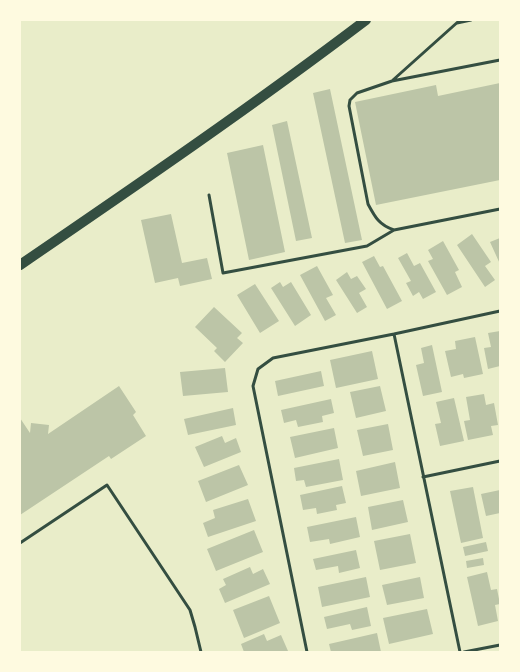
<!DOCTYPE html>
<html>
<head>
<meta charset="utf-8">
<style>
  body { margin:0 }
  #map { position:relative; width:520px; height:672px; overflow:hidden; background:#e9edc9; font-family:"Sofia Sans Condensed",sans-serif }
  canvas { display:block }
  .frame { position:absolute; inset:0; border:21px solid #fefae0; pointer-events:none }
</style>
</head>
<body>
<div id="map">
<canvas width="520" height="672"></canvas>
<div class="frame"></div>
</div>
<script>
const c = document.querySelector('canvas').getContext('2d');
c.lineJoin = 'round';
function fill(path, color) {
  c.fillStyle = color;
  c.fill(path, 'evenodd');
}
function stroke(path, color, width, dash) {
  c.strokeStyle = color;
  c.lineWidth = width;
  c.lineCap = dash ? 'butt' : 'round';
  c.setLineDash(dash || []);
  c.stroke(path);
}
const building = new Path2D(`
  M500,83V180L376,205L355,102L436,85L438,96Z
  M330,89L362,240L345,243L313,93Z
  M287,121L312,238L296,241L272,125Z
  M263,145L285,252L249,260L227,153Z
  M171,214L182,263L207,258L212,279L180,286L178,278L155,283L141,220Z
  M472,234L491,262L485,266L495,280L485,287L457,245Z
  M500,238V264L490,242Z
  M443,241L459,270L455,272L462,287L447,295L428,261L433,259L428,250Z
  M407,253L414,266L420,263L436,292L423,299L419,292L413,296L406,283L411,281L398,258Z
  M374,256L380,267L383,266L402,301L387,309L362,262Z
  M317,266L333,295L326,298L336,315L325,321L300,275Z
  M347,272L351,279L357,276L366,289L359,293L367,307L357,313L336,280Z
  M280,282L283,287L291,282L311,315L295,326L271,288Z
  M255,284L279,321L260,333L237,295Z
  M214,307L242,333L237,338L243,343L225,362L214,351L217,348L195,327Z
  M500,331V366L488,369L484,348L491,347L488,333Z
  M475,337L483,374L464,378L463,374L451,377L445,351L456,349L455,341Z
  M432,345L442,392L423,396L416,365L424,363L421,348Z
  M372,351L378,379L336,388L330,360Z
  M225,368L228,392L183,396L180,372Z
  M321,371L324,386L278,396L275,381Z
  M119,386L136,412L133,415L146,436L111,459L109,456L20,515V418L30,433L31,423L49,425L48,434Z
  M380,386L386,411L356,418L350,392Z
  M484,394L486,405L494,403L498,425L491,426L493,435L468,440L464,421L470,420L466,397Z
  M454,398L464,441L440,446L435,424L441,423L436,402Z
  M331,399L334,413L322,416L323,422L298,427L296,420L284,423L281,410Z
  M233,408L236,425L188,435L184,419Z
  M388,424L393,450L363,456L357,430Z
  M334,428L338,448L295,458L290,437Z
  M222,436L225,443L236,438L241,452L204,467L195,447Z
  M339,459L343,480L306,487L304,480L296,481L294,468Z
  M395,462L400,488L361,496L356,471Z
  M239,465L248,485L206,502L198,481Z
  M342,486L346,503L336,505L337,510L317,514L316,508L303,510L300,495Z
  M473,487L483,538L461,543L450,491Z
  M500,490V513L486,516L481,494Z
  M248,499L256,521L208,537L203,523L215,518L213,510Z
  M403,500L408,522L372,530L368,507Z
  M356,517L360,537L330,544L329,539L310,542L307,527Z
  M254,530L263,552L216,571L207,549Z
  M410,534L416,563L380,570L374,541Z
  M486,542L488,551L465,556L463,547Z
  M356,550L360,568L339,573L338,566L316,570L313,559Z
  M483,558L484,565L467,568L466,561Z
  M250,567L253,574L263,569L270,584L225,603L219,589L226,585L223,579Z
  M487,572L491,590L497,589L500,604L495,605L498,621L478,626L467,577Z
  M366,577L370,597L322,607L318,587Z
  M420,577L424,598L387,605L382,585Z
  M269,596L280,623L244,638L233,610Z
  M367,607L371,626L352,630L350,624L327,629L324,617Z
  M427,609L433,634L389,644L383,618Z
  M377,633L381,652H331L329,644Z
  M264,634L267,641L281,635L288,651L285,652H244L241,644Z`);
const service = new Path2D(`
  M457,23L471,20
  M500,60L392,81L357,93L350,100L349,106L368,204C375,217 379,225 394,230L500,209
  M393,80L460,20
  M209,195L223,273L367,246L394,230
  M394,334L460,652
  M423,477L500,461
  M20,543L107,485L190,610L195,627L201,652
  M307,652L253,386L258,369L273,358L394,334L500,311
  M464,652L500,645`);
const primary = new Path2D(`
  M20,265C137,185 254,105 366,20`);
fill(building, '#bcc5a7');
stroke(service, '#344e41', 3);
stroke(primary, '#344e41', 10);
</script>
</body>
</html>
